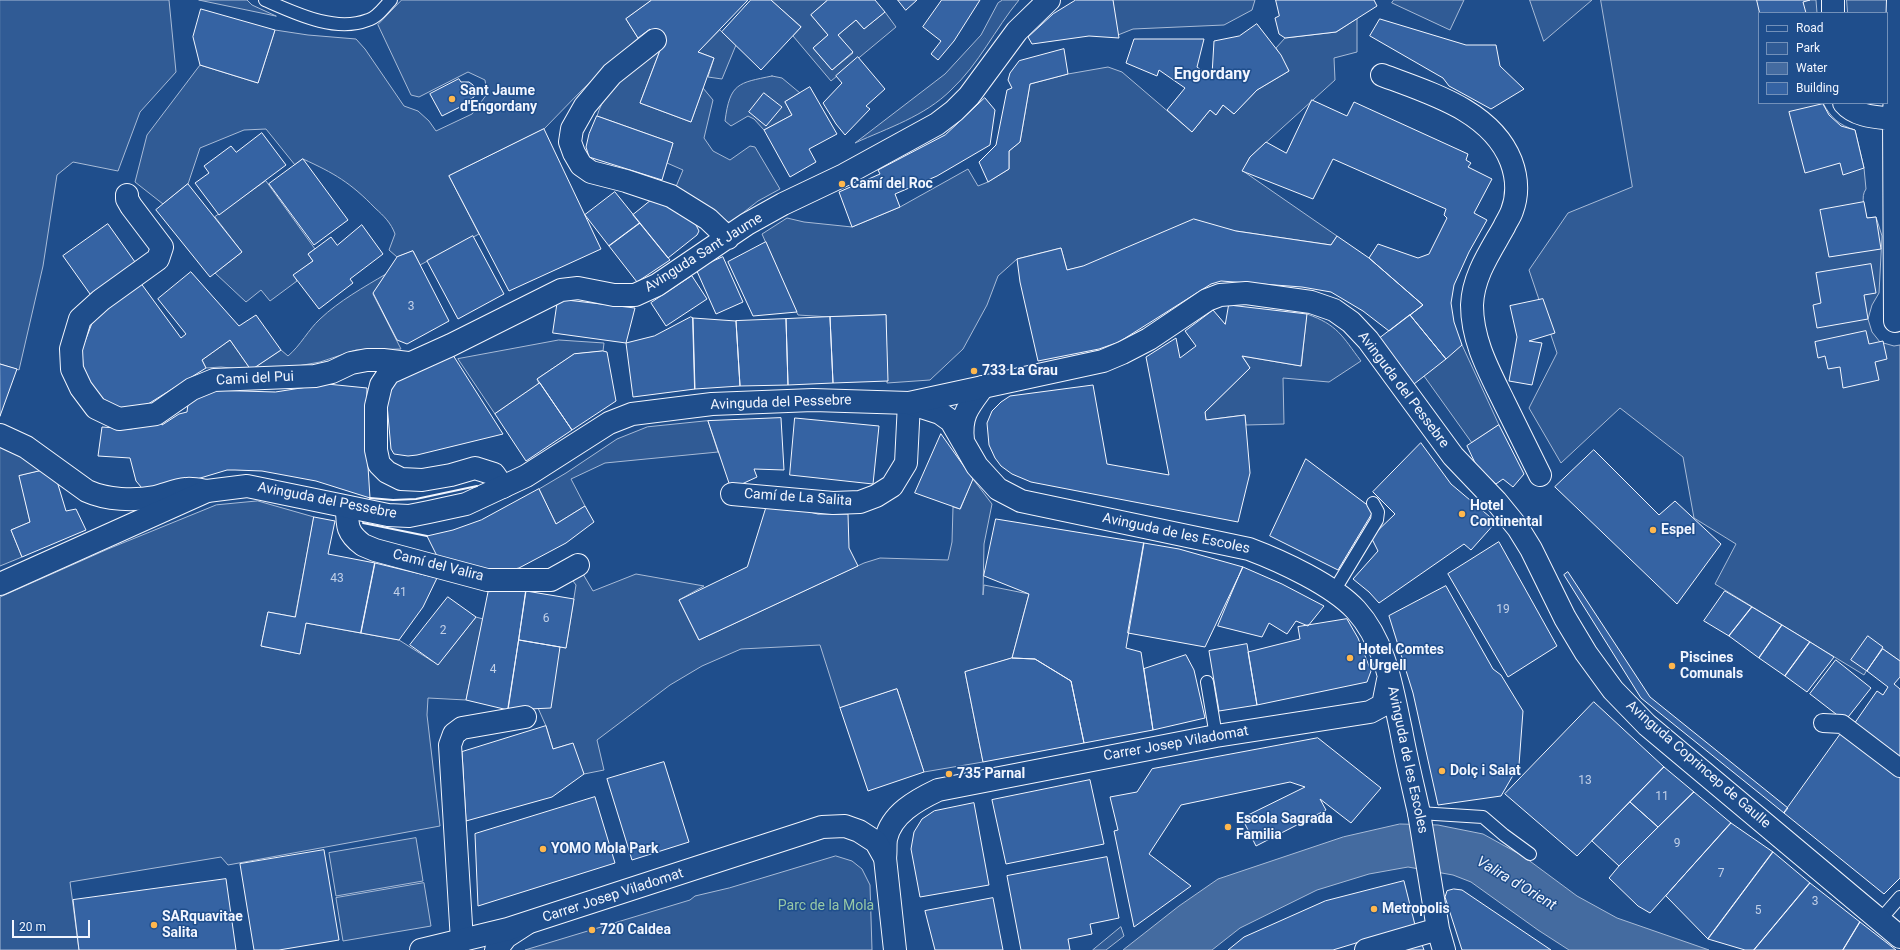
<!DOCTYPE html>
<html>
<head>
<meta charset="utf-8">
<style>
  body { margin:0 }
  #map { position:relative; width:1900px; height:950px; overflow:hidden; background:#1f4e8c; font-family:Roboto,sans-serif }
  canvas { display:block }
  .legend { position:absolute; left:1758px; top:12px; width:130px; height:92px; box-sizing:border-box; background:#1f4e8c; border:1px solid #7391ba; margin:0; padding:5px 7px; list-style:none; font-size:12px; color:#f2f6ff }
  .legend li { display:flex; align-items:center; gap:8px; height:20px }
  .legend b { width:20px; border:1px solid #7391ba }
  .scale { position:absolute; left:12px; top:920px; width:78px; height:18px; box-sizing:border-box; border:2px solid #f2f6ff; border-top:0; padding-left:5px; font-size:12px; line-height:14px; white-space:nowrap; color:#f2f6ff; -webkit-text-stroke:3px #1f4e8c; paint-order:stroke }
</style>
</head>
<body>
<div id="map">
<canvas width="1900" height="950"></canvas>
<ul class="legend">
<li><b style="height:5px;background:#1f4e8c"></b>Road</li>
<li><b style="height:11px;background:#305b95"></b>Park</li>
<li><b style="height:11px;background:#446ba0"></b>Water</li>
<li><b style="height:11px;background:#3563a3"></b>Building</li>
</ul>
<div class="scale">20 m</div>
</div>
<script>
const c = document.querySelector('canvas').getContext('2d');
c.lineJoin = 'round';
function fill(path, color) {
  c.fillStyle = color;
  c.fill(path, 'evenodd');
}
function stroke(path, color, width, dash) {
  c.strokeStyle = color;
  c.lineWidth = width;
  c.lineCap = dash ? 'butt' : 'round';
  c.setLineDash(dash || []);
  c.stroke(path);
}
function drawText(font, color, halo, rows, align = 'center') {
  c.font = font + ' Roboto,sans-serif';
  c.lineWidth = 3;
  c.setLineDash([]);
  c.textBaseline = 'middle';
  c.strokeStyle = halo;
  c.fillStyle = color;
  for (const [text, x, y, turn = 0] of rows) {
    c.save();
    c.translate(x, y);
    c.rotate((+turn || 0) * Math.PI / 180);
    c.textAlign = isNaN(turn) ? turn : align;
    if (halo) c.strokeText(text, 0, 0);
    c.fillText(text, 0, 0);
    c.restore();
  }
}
const green = new Path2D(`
  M0,0H169L176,72L140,112L118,171L73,162L57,175L43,266L19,370L0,364Z
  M199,0H247L252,5L276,16Z
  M402,0H652L626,19L638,38L582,90L544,129L449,176L479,234L420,265L413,251L397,257L389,250L395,234C391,223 384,216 375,208C351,183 334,173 303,159L295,165L266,129L244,130L200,148L188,184L163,204L135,182L147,135L200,65L258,83L275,30L308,35L356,39L365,49L404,106L418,111L429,121L436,131L472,114L487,94L485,80L468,72L419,97L411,95L378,25Z
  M771,0H828L811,15L828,35L813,48L832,70L853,53L838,35L856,20L864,29L885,12L896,27L831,81L793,36L801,27Z
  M1003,0H1019C995,29 979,64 951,90C925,116 888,128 855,143L945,74L981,35L998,3Z
  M1113,0H1255L1252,10L1224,25L1133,29L1118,35Z
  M1394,0H1464L1450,30L1392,3Z
  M1530,0H1592L1544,41Z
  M1601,0H1816L1817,13H1759V103H1823C1831,118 1839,125 1855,130L1864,168L1866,189C1860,197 1865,209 1867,218L1876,217L1882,236L1879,293L1872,305L1868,319L1872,332L1880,342L1894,346L1900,345V661L1880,647L1864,675L1715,584L1736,544L1694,518L1683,457L1620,408L1561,463L1529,408L1557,353L1529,270L1568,213L1632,187Z
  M1847,0H1888L1887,13H1848Z
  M1357,19V52L1334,58L1335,80L1250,157L1243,171L1337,236L1331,245L1236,231L1067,270L1061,248L1017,259L998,276L987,305L963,349L930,380L887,383L886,315L830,317L798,315L762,234L787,218L804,222L852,227L900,207L968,169L978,186L988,182L1009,169V151L1020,142L1030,84L1068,74L1108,67L1122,72L1192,132L1210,110L1216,115L1223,105L1234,114L1257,90L1289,71L1276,48L1285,38L1336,32Z
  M720,30L736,45L722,79L708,77L714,58L698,52Z
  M662,45L640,103L691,122L703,88L713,100L704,138L713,151L730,160L750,146L755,147L780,189L758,201L730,223L675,189L683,170L667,163L673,143L597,116C606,85 638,64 662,45Z
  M772,76L782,78L800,93L785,102L792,115L764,130L754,119L748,116L731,126L725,121C730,83 738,83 772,76Z
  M266,181L315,249L308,254L313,261L294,275L297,281L270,301L261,290L246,302L215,273L242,252L215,217Z
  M386,274L373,294L401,349L356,350L320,362L281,369L251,370L221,367L206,368L202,360L230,340L251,370L281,350L288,356C301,345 308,330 320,319C339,301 364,287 386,274Z
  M1307,314C1338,325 1342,336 1361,361L1329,382L1283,378L1284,424L1246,425L1245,415L1206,420L1205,412L1250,368L1242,356L1301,366Z
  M559,340L604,343L603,351L574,354L537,379L539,384L495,414L458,359Z
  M1462,345L1499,425L1472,443L1424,376Z
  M708,421L718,452L605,463L571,479L585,506L556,524L539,489L566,473L617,439L647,427Z
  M0,442L53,468L20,476L30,522L11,530L22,557L0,566Z
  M973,479L992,504L984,544L983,595L984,585L1029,594L1012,658L965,672L983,762L924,772L897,689L840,708L820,645L741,649L702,666L670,685L597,740L604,770L584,774L570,744L553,749L546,726L538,708L560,647L566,648L576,585L573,581L583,574L593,591L636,574L704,586L679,600L699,640L864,563L880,558L948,560L952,542L953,507L960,509Z
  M258,501L314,517L295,617L268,612L261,646L300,654L306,623L399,640L432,661L444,657L476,617L483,619L466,700L428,698L427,715L440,826L228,865L221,857L70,882L79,950H0V597L108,549L216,505Z
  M416,838L423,881L336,896L329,853Z
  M836,856L852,861L862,869L870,885L872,950H525L690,900L695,896L729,888Z
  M424,883L431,926L343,941L336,898Z
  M1121,927L1124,936L1106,950H1093Z`);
const water = new Path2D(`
  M1400,824L1438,825L1483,834L1523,856L1577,896L1617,918L1709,950H1569L1538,930L1471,882L1453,875L1408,867L1369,874L1317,890L1240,928L1212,950H1123L1179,906L1218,879L1343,837Z`);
const building = new Path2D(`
  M652,0H748L698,52L714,58L691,122L640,103L662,45L650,29L638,38L626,19Z
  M751,0H771L801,27L761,70L722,32Z
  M828,0H875L885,12L864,29L856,20L838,35L853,52L832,70L813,48L828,35L811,15Z
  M898,0H917L906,10Z
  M942,0H980L954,41L938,60L931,54L941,41L923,27Z
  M1076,0H1113L1119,38L1089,36L1032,44L1028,37L1053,14Z
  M1276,0H1374L1377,6L1336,32L1285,38L1279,34L1275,18L1279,16Z
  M1757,0H1810L1803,2L1806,13H1760Z
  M201,9L275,30L258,83L200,65L193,37Z
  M1380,19L1466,45H1496L1500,66L1524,89L1491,109L1449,86L1443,78L1370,36Z
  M1257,24L1281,55L1289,71L1257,90L1234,114L1223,105L1216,115L1210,110L1192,132L1167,110L1185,88L1159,70L1157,76L1126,63L1134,39H1204L1197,67L1209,76L1212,75L1214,41L1239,36Z
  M1064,49L1068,74L1030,84L1020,142L1009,151V169L988,182L979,162L996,145L1007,90L1012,88L1008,80L1010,73L1019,61Z
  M858,57L885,89L866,106L870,109L845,135L836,124L823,103L842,83L836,76Z
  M459,79L461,82H469L473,85L475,90L474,97L469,100L470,102L442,116L430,94Z
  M810,87L837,134L809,149L816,162L790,177L764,130L792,115L785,102Z
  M764,93L782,107L766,126L749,112Z
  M985,98L995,110L990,145L937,176L895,194L900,207L852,227L839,192L880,174L878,170L945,135Z
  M1312,100L1347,116L1354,102L1468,154L1466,160L1471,163L1468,167L1492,179L1474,213L1487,220L1469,252L1454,285L1451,303L1454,322L1462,345L1446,359L1410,315L1423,305L1369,258L1378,244L1418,258L1429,254L1447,218L1444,215L1446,209L1333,159L1313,199L1242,171L1250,157L1266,142L1286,153Z
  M1823,104L1829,115L1841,126L1855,130L1864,168L1843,175L1840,163L1805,173L1789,112Z
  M597,116L673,143L662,180L589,157L586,147L589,134Z
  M544,129L601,249L509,291L449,176Z
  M262,133L286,165L219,215L195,183L209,173L204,166L231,146L236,152Z
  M303,159L348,220L314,245L269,184Z
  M188,184L242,252L210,277L156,210Z
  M615,192L640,223L609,246L585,215Z
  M654,198L694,221L699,231L697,235L668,258L633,215Z
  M1864,202L1867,218L1876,217L1881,249L1829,257L1820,210Z
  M1194,219L1236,231L1331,245L1337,236L1369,258L1423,305L1389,331L1363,311L1331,292L1302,287L1221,281L1211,284L1119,342L1099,349L1038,361L1020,282L1017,259L1061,248L1067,270L1083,266Z
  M640,223L670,260L637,282L609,246Z
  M108,224L140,269L95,301L63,256Z
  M362,225L383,254L350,279L353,283L319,309L293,275L313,261L308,254L331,237L337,245Z
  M473,236L504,294L458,319L427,261Z
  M766,242L797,312L753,316L728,262Z
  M413,251L449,321L407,344L397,340L373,293L397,257Z
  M723,257L743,302L716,314L696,269Z
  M1871,264L1876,293L1864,295L1868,319L1817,328L1813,305L1821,303L1816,273Z
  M191,272L239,326L256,315L281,350L251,370L230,340L202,360L206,368L140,409L126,410L109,403L97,394L86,379L83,368L82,349L94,318L140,282L181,338L186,334L158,299Z
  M692,276L707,299L666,326L651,303Z
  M558,299L635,308L626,343L553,333Z
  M1543,299L1555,333L1529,341L1542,343L1532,385L1509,381L1517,337L1510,306Z
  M1229,305L1307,314L1301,366L1242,356L1250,368L1205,412L1206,420L1245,415L1250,473L1238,522L1031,482L1012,474L1001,466L995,458L989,445L987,423L992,411L1001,402L1010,396L1093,385L1107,464L1169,475L1146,357L1176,338L1180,358L1196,346L1185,331L1213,310L1225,324Z
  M886,315L888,381L833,383L830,317Z
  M1410,315L1446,359L1414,384L1380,338Z
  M691,317L693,318L695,389L633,397L626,343L654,336Z
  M830,317L833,383L788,385L786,319Z
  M693,318L736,321L740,386L695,389Z
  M786,319L788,385L740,386L736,321Z
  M1866,331L1869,344L1883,341L1887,359L1875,362L1879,380L1843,388L1840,367L1828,369L1825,356L1818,358L1815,342Z
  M603,351L607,352L616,401L572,430L537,379L574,354Z
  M451,352L503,434L417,455L408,456L394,454L391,449L386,393L397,377Z
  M0,364L17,369L0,416Z
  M540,383L572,430L526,461L495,414Z
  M327,384L367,388L366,435L370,498L316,481L262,471L235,470H227L147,494L136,481L130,458L98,456L102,427L131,429L160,421L162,425L179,414L187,412L188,404L208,390L275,392Z
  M781,418L784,470L754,469L757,477L731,489L708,421Z
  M795,418L879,426L873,484L790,475Z
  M1499,425L1524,474L1513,487L1503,479L1496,484L1477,467L1467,446Z
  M941,434L973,479L960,509L915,493Z
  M1421,443L1451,484L1496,522L1471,550L1464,544L1379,603L1369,592L1353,579L1378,551L1371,537L1395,514L1373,492Z
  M1594,450L1659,515L1675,501L1721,544L1677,604L1555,487Z
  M1306,459L1374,510L1338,570L1270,536Z
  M53,468L66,511L76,509L86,530L22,557L11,530L30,522L19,476Z
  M539,489L556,524L585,506L594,522L566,543L519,568L495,573L437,556L427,536L453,530L481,520Z
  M768,502L818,514H848L849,548L858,566L699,640L679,600L747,567Z
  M314,517L335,521L328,554L375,563L361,633L306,623L300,654L261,646L268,612L295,617Z
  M996,519L1144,543L1126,648L1141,652L1153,730L1084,743L1071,681L1035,659L1012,658L1029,594L984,576Z
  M1499,542L1557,646L1508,677L1448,574Z
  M1144,543L1179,549L1243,567L1205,647L1128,633Z
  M375,563L437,578L423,607L399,640L361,633Z
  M1243,567L1282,584L1324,606L1308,626L1296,621L1287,634L1269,623L1262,637L1218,626Z
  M1568,572L1650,697L1788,808L1784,813L1641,698L1564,575Z
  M1446,586L1493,669L1501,675L1523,711L1519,765L1501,796L1438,805L1413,693L1389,616Z
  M526,591L508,710L466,700L488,592Z
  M526,591L574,599L566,648L519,640Z
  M1725,591L1752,607L1729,636L1704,621Z
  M448,597L476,617L438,665L410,645Z
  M1752,607L1782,625L1759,658L1729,636Z
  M1347,619L1358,638L1371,671L1367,682L1257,705L1248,652L1300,639L1298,627Z
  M1782,625L1810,642L1785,676L1759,658Z
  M1868,636L1883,647L1867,671L1851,660Z
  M519,640L560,647L551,708L508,710Z
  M1810,642L1834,657L1807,692L1785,676Z
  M1247,644L1257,705L1219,711L1209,651Z
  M1883,649L1900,661V677L1894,684L1900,689V757L1854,724L1877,691L1883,695L1888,687L1867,671Z
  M1186,655L1194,670L1205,718L1153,730L1144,669Z
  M1012,658L1035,659L1071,681L1084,743L983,762L965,672Z
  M1836,660L1871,688L1845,721L1810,694Z
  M897,689L924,772L868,791L840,708Z
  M1594,702L1664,767L1577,856L1505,794Z
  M546,726L553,749L573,743L584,774L552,797L466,821L462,752Z
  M1842,732L1900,774V878L1884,894L1784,813Z
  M1318,738L1381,788L1351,823L1320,799L1326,810L1256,846L1242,818L1305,787L1290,782L1181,805L1149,854L1191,886L1134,927L1114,831L1118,830L1110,797L1137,792L1152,769Z
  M664,762L689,842L632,860L607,779Z
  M1664,767L1694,792L1658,827L1630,802Z
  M1090,780L1104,844L1006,864L992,800Z
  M1694,792L1731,823L1650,913L1638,906L1609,878L1619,866Z
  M595,797L615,863L478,906L475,834Z
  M1630,802L1658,827L1619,866L1592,841Z
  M974,803L989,885L920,897L911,849L914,832L922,819L934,811Z
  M1731,823L1773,852L1708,939L1666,896Z
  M324,850L339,940L279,950H254L240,864Z
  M1773,852L1810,883L1754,950H1745L1708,939Z
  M1107,857L1119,918L1090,924L1092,934L1068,939L1070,950H1021L1007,876Z
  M226,879L236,950H79L73,900Z
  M1404,881L1415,925L1333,950H1228L1244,937L1325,901Z
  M1810,883L1860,922L1843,950H1754Z
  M1454,889L1462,890L1551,950H1462L1445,897L1447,891Z
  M993,898L1003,950H935L925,911Z
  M1860,922L1896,950H1843Z
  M1421,942L1424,950H1396Z`);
const service = new Path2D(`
  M265,0C295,13 335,33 368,20C377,18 385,6 391,0
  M1334,591L1377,520L1378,512L1373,503
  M1207,682L1216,736
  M1419,813L1483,817L1504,835L1530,854
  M1880,920L1900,897`);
const pedestrian = new Path2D(`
  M1823,723L1842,724L1900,768`);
const minor = new Path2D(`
  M1833,0V13
  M655,40L612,74L585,106L572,129L570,142L574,153L581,165L591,172L626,181L671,196L708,219L728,238
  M1382,75C1429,93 1491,110 1511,161C1517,177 1518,195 1512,211C1510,217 1506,222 1504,227C1490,252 1473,276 1472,305C1472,341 1489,371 1504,402C1516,426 1528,451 1540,475
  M1844,103C1856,117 1877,117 1894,119
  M127,195V199L131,206L162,247L158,259L101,300L80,319L71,349L72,369L81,388L96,408L119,419L156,414L192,389L214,380L315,376L332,372L351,363L367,360H383L408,363
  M1895,321L1894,119L1898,0
  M0,435L26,447L87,491C107,500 134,501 155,497C165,495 175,490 186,489C192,488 201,490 207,491
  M503,487L494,474L475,468L451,475L422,480L401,479L387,472L379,464L376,450V406L381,385L389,373L451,345L561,290L578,288L614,295H635L657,285L747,224L783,204L844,175L937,124L954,111L969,96L1017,31L1049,0
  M732,494L833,503L860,502L876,496L892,486L906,463L909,403
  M347,507C347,526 347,533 363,545L375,550L487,580H551L578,565
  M1419,813L1438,929L1444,950
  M462,941L450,745L454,734L462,728L525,717
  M496,950L506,937L526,924
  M1366,950L1438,929`);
const tertiary = new Path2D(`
  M909,403L940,413L951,421L977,466L998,489L1021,501L1249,549C1281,561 1333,585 1356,610C1386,643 1392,689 1401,730C1406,758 1413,786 1419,813
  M963,440C960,415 969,406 983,387
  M885,858C886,852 885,845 886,839C891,814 917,800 938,790L1216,736L1370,712L1383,705L1388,680`);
const secondary = new Path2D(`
  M0,584L207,491L247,486L388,515L409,516L429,512L466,504L526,476L609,423L632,414L712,404L813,400L909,403L1103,361L1122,353L1149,339L1207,300L1220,295L1246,293L1311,302L1334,310L1351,322L1368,340L1453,456L1496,501L1518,528L1531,549L1565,618L1586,653L1613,690L1647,725L1900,937
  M421,950L508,929L822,827L845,826L859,831L876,842L885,858L895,950`);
const wall = new Path2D(`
  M370,498L393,500L416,499L477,486
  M363,523L427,536`);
const markers = [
  [452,99,4,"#ffb74d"],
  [842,184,4,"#ffb74d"],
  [974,371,4,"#ffb74d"],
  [1462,514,4,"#ffb74d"],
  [1653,530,4,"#ffb74d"],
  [1350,658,4,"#ffb74d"],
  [1672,666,4,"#ffb74d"],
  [1442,771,4,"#ffb74d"],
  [949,774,4,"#ffb74d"],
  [1228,827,4,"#ffb74d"],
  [543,849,4,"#ffb74d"],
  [1374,909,4,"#ffb74d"],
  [154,925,4,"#ffb74d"],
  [592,930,4,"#ffb74d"]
];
const numberNames = [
  ["3",411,307],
  ["43",337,579],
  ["41",400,593],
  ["19",1503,610],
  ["6",546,619],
  ["2",443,631],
  ["4",493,670],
  ["13",1585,781],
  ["11",1662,797],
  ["9",1677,844],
  ["7",1721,874],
  ["3",1815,902],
  ["5",1758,911]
];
const poiNames = [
  ["Sant Jaume",460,91],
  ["d'Engordany",460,107],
  ["Camí del Roc",850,184],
  ["733 La Grau",982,371],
  ["Hotel",1470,506],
  ["Continental",1470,522],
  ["Espel",1661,530],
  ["Hotel Comtes",1358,650],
  ["d Urgell",1358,666],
  ["Piscines",1680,658],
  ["Comunals",1680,674],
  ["Dolç i Salat",1450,771],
  ["735 Parnal",957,774],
  ["Escola Sagrada",1236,819],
  ["Familia",1236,835],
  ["YOMO Mola Park",551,849],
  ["Metropolis",1382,909],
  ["SARquavitae",162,917],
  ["Salita",162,933],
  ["720 Caldea",600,930]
];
const streetNames = [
  ["Avinguda Sant Jaume",704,253,-32],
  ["Cami del Pui",255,379,-3],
  ["Avinguda del Pessebre",1403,390,53],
  ["Avinguda del Pessebre",781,403,-2],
  ["Camí de La Salita",798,498,4],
  ["Avinguda del Pessebre",327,501,11],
  ["Avinguda de les Escoles",1176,534,12],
  ["Camí del Valira",438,566,14],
  ["Carrer Josep Viladomat",1176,744,-10],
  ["Avinguda de les Escoles",1407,760,78],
  ["Avinguda Coprincep de Gaulle",1698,765,41],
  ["Carrer Josep Viladomat",613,896,-18]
];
const parkNames = [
  ["Parc de la Mola",826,906]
];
const waterNames = [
  ["Valira d'Orient",1516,884,31]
];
const quarterNames = [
  ["Engordany",1212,75]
];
fill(green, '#305b95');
stroke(green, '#a8bbd7', 1);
fill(water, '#446ba0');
stroke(water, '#a8bbd7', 1);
fill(building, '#3563a3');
stroke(building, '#f2f6ff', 1);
stroke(service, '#f2f6ff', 14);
stroke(pedestrian, '#f2f6ff', 20);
stroke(minor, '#f2f6ff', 24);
stroke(tertiary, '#f2f6ff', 24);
stroke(secondary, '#f2f6ff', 24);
stroke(service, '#1f4e8c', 12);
stroke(pedestrian, '#1f4e8c', 18);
stroke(minor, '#1f4e8c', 22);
stroke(tertiary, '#1f4e8c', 22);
stroke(secondary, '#1f4e8c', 22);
stroke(wall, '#f2f6ff', 2);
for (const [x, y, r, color] of markers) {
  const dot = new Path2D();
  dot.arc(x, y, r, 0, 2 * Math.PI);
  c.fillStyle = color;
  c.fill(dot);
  stroke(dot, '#1f4e8c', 1.5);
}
drawText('12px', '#c3d1e8', null, numberNames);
drawText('bold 14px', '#f2f6ff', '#1f4e8c', poiNames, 'left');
drawText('14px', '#f2f6ff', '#1f4e8c', streetNames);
drawText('14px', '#97c8a6', '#1f4e8c', parkNames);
drawText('italic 15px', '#f2f6ff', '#1f4e8c', waterNames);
drawText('bold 16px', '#f2f6ff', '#1f4e8c', quarterNames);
</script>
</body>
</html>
